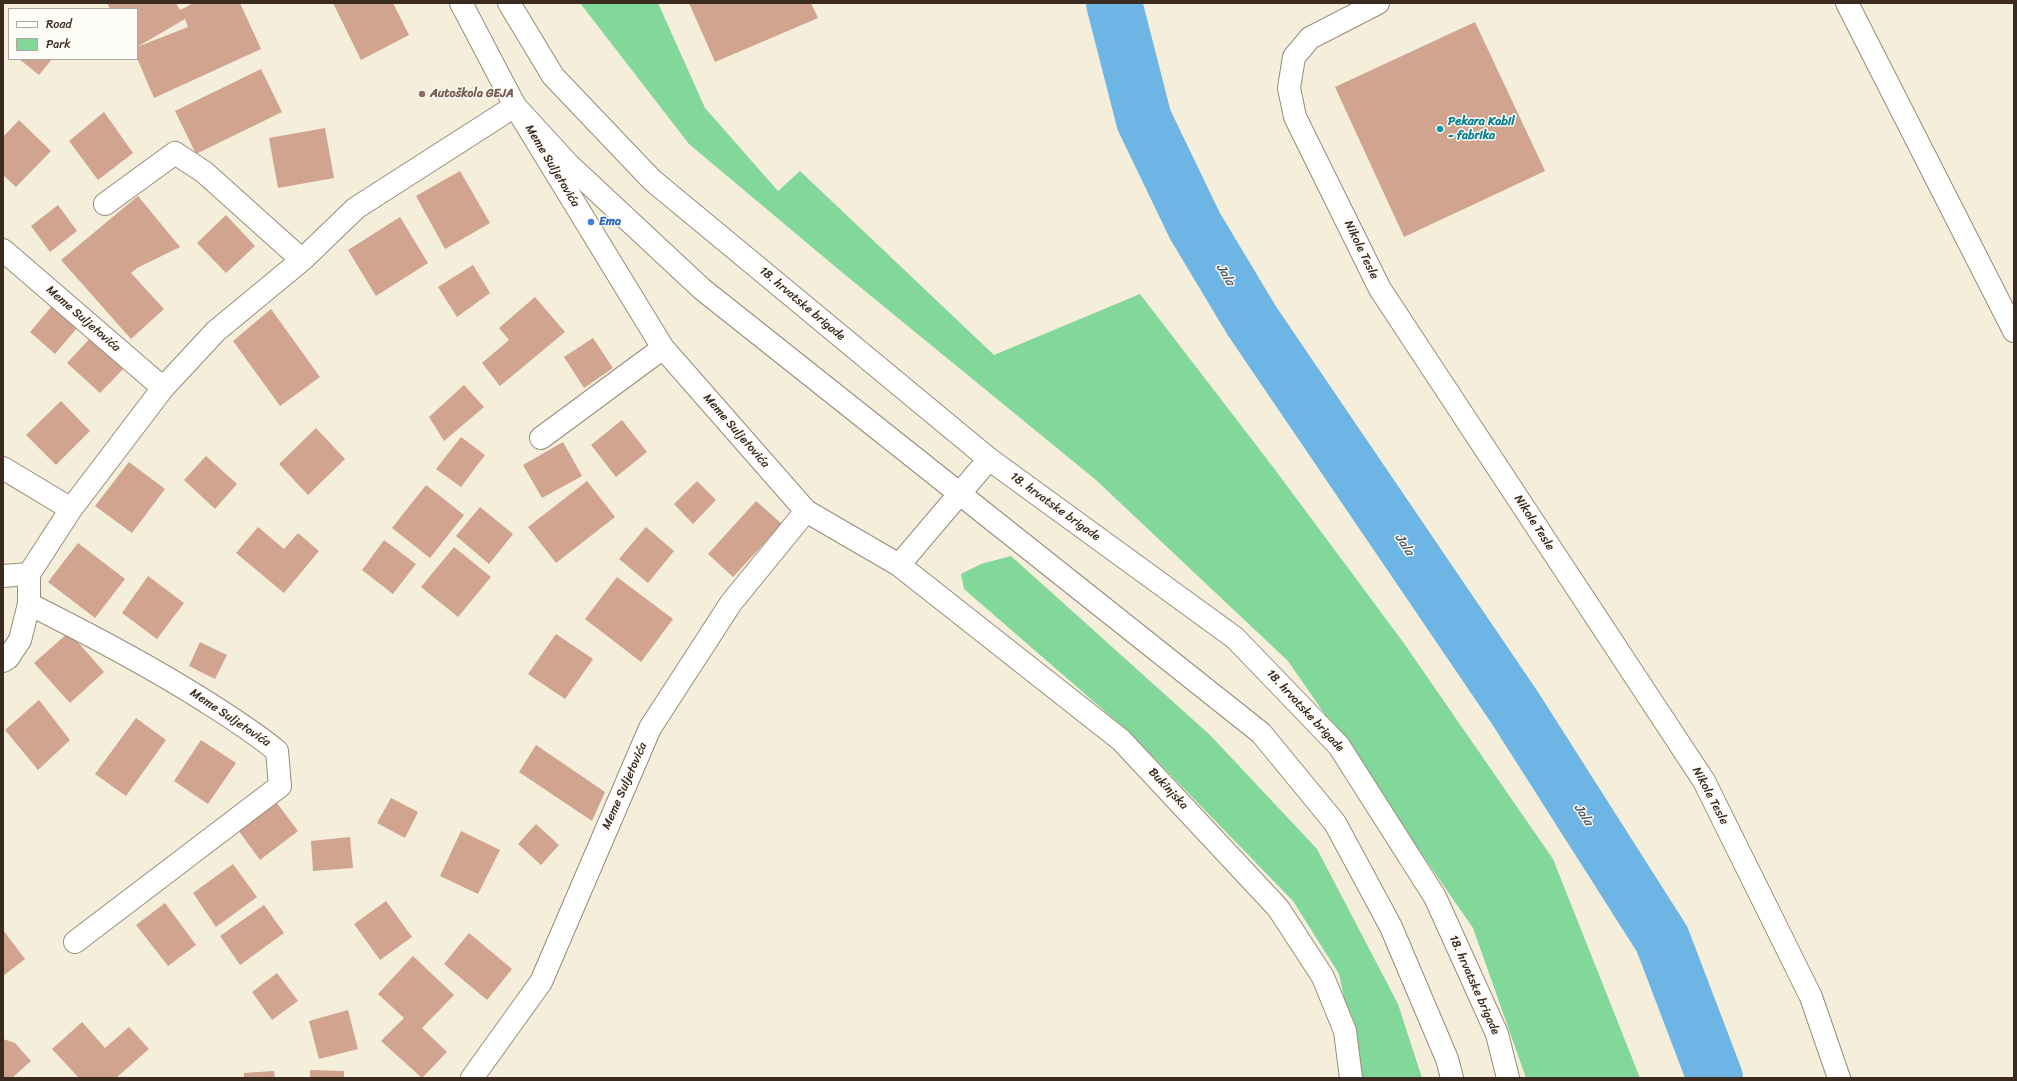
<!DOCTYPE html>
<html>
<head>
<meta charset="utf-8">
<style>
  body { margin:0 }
  #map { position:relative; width:2017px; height:1081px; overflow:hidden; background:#f4eeda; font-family:Sriracha,sans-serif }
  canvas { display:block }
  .frame { position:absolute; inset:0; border:4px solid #3b2a1e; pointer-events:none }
  .legend { position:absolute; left:8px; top:8px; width:130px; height:52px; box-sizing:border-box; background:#fdfcf7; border:1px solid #afa8a0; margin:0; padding:5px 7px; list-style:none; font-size:12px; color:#3b2a1e }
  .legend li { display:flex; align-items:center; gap:8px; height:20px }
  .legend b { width:20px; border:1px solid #afa8a0 }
</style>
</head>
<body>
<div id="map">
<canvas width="2017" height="1081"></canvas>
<div class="frame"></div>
<ul class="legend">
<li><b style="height:5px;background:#fff"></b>Road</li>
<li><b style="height:11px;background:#82d79b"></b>Park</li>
</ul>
</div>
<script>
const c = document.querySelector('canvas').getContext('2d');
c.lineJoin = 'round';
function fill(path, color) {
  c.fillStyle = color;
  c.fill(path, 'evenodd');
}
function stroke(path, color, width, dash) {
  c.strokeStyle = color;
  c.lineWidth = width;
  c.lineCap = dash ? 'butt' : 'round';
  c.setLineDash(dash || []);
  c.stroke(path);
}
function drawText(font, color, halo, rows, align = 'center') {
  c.font = font + ' Sriracha,sans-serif';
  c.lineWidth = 3;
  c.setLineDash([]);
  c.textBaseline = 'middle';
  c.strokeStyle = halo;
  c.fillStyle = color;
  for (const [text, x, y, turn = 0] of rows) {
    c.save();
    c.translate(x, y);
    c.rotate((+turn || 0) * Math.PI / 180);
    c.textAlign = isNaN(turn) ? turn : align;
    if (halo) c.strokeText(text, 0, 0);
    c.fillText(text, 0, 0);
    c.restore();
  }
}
const green = new Path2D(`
  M580,3H658L705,108L778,191L800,171L994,355L1140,294L1273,467L1403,642L1553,859L1640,1078H1526L1473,928L1288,661L1096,480L838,269L689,144Z
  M1011,556L1210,735L1317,849L1398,1004L1422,1078H1361L1339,974L1293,901L1130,733L964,589L961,574L981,564Z`);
const river = new Path2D(`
  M1114,3L1144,120L1195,226L1252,321L1515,708L1662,939L1715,1078`);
const building = new Path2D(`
  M107,3H176L180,10L194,3H240L261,49L154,98L137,58V47L188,27L185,19L137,47V9H110Z
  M333,3H393L409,35L361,60Z
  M689,3H811L818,18L715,62Z
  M1475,22L1545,171L1404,237L1335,87Z
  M19,59H52L39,75Z
  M261,69L282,112L196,154L175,111Z
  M104,112L133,153L98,180L69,141Z
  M19,120L51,151L16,187L3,175V137Z
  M325,128L334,178L278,188L269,138Z
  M460,171L490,223L445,249L416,196Z
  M138,196L180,247L137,268L131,273L164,309L131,339L61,260Z
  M58,205L77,231L50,252L31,226Z
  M226,215L255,246L226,273L197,243Z
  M400,217L428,263L376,296L348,250Z
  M473,265L490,293L457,317L438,287Z
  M535,297L565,332L500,386L482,363L509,340L499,328Z
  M52,306L77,328L55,354L30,332Z
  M271,309L320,377L280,406L233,341Z
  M94,334L127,365L100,393L67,363Z
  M593,338L613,368L584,388L564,357Z
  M464,385L484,407L444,441L429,417Z
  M61,401L90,431L56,465L26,435Z
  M622,420L647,452L616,477L591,445Z
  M316,428L345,459L308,495L279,464Z
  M461,437L485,455L461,487L436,469Z
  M563,442L582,476L542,498L523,465Z
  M206,456L237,484L215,509L184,480Z
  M129,462L165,489L132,533L95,506Z
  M587,481L615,517L556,563L528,527Z
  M697,481L716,500L693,524L674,504Z
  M426,485L464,515L430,558L392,528Z
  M756,501L782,524L733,577L708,554Z
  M480,507L513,534L489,564L456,536Z
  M258,527L284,549L298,533L319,551L284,593L236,553Z
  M646,527L674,551L648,583L619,559Z
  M384,540L416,564L393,594L362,570Z
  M78,543L125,579L95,618L48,582Z
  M454,547L491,577L458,617L421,587Z
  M148,576L184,603L157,639L122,613Z
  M617,577L673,619L641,662L585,619Z
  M69,632L104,672L70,703L34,663Z
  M556,634L593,659L565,699L528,674Z
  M200,642L227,655L215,679L189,666Z
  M39,700L70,740L38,770L5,730Z
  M136,718L166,740L126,796L95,774Z
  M201,740L236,763L208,804L174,781Z
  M536,745L605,792L592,821L519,772Z
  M391,798L418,812L405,838L377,823Z
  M276,802L298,831L260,860L238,830Z
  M536,824L559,845L541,865L518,844Z
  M461,831L500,850L478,894L440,876Z
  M350,837L353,868L313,871L311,841Z
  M233,864L257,897L216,927L193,893Z
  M386,901L412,937L380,960L354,924Z
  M165,903L196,945L168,966L136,925Z
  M264,905L284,933L240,965L220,936Z
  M3,930L25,959L3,976Z
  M469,933L512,969L487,1000L444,964Z
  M413,956L454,995L422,1028L447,1052L422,1078L381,1041L404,1018L378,994Z
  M277,973L298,1001L272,1020L252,992Z
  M348,1010L358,1049L319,1059L309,1021Z
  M82,1022L105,1048L129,1027L149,1049L116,1078H79L52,1049Z
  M3,1039L15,1043L31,1061L12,1078H3Z
  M310,1070L344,1071V1078H310Z
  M274,1071L275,1078H244V1073Z`);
const street = new Path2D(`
  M1378,3L1310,38L1294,57L1289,88L1295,117L1380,289L1704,781L1811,997L1839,1078
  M1847,3L2014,331
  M105,204L175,153L204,172L302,260
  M3,250L163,388
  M541,438L663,348
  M3,468L71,509
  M899,565L989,459
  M3,576L29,574
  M29,604C89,634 148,665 205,701C230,717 254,732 277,751L280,786L75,942
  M3,661L8,658L20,640L29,604V574L71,509L163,388L216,331L302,260L356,208L515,106L663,348L806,511L899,565L1121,740L1278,908L1323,977L1345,1031L1351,1078
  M472,1078L541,982L650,728L731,603L806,511`);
const secondary = new Path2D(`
  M461,3L515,106L568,164L702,289L1261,733L1335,823L1391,927L1447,1059L1452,1078
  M509,3L553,76L652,180L989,459L1235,638L1339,746L1435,897L1497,1034L1508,1078`);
const markers = [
  [422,94,4,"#8d6e63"],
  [1440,129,4,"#0f9aa8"],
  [591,222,4,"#3f7fe0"]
];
const educationNames = [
  ["Autoškola GEJA",430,94]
];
const cultureNames = [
  ["Pekara Kabil",1448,122],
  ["- fabrika",1448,136]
];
const streetNames = [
  ["Meme Suljetovića",552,166,59],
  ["Nikole Tesle",1361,250,64],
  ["18. hrvatske brigade",802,304,40],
  ["Meme Suljetovića",83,319,41],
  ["Meme Suljetovića",736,431,49],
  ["18. hrvatske brigade",1055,507,36],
  ["Nikole Tesle",1534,523,57],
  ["18. hrvatske brigade",1305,711,47],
  ["Meme Suljetovića",230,718,34],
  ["Meme Suljetovića",625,786,-66],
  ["Bukinjska",1168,789,47],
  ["Nikole Tesle",1710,796,62],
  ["18. hrvatske brigade",1474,985,66]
];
const shopNames = [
  ["Ema",599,222]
];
const waterNames = [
  ["Jala",1225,275,59],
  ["Jala",1404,545,56],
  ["Jala",1583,815,57]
];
fill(green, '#82d79b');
stroke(river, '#6db5e4', 56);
fill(building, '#d1a48f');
stroke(street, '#988c7c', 24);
stroke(secondary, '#988c7c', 24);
stroke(street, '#fff', 22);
stroke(secondary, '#fff', 22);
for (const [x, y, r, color] of markers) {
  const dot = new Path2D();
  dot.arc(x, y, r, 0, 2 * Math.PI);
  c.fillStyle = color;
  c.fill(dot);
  stroke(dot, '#fdfcf7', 1.5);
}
drawText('bold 12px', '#785e54', '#fdfcf7', educationNames, 'left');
drawText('bold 12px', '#0d838f', '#fdfcf7', cultureNames, 'left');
drawText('12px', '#3b2a1e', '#fdfcf7', streetNames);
drawText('bold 12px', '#366cbe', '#fdfcf7', shopNames, 'left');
drawText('italic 13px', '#4c5b63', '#fdfcf7', waterNames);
</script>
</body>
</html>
